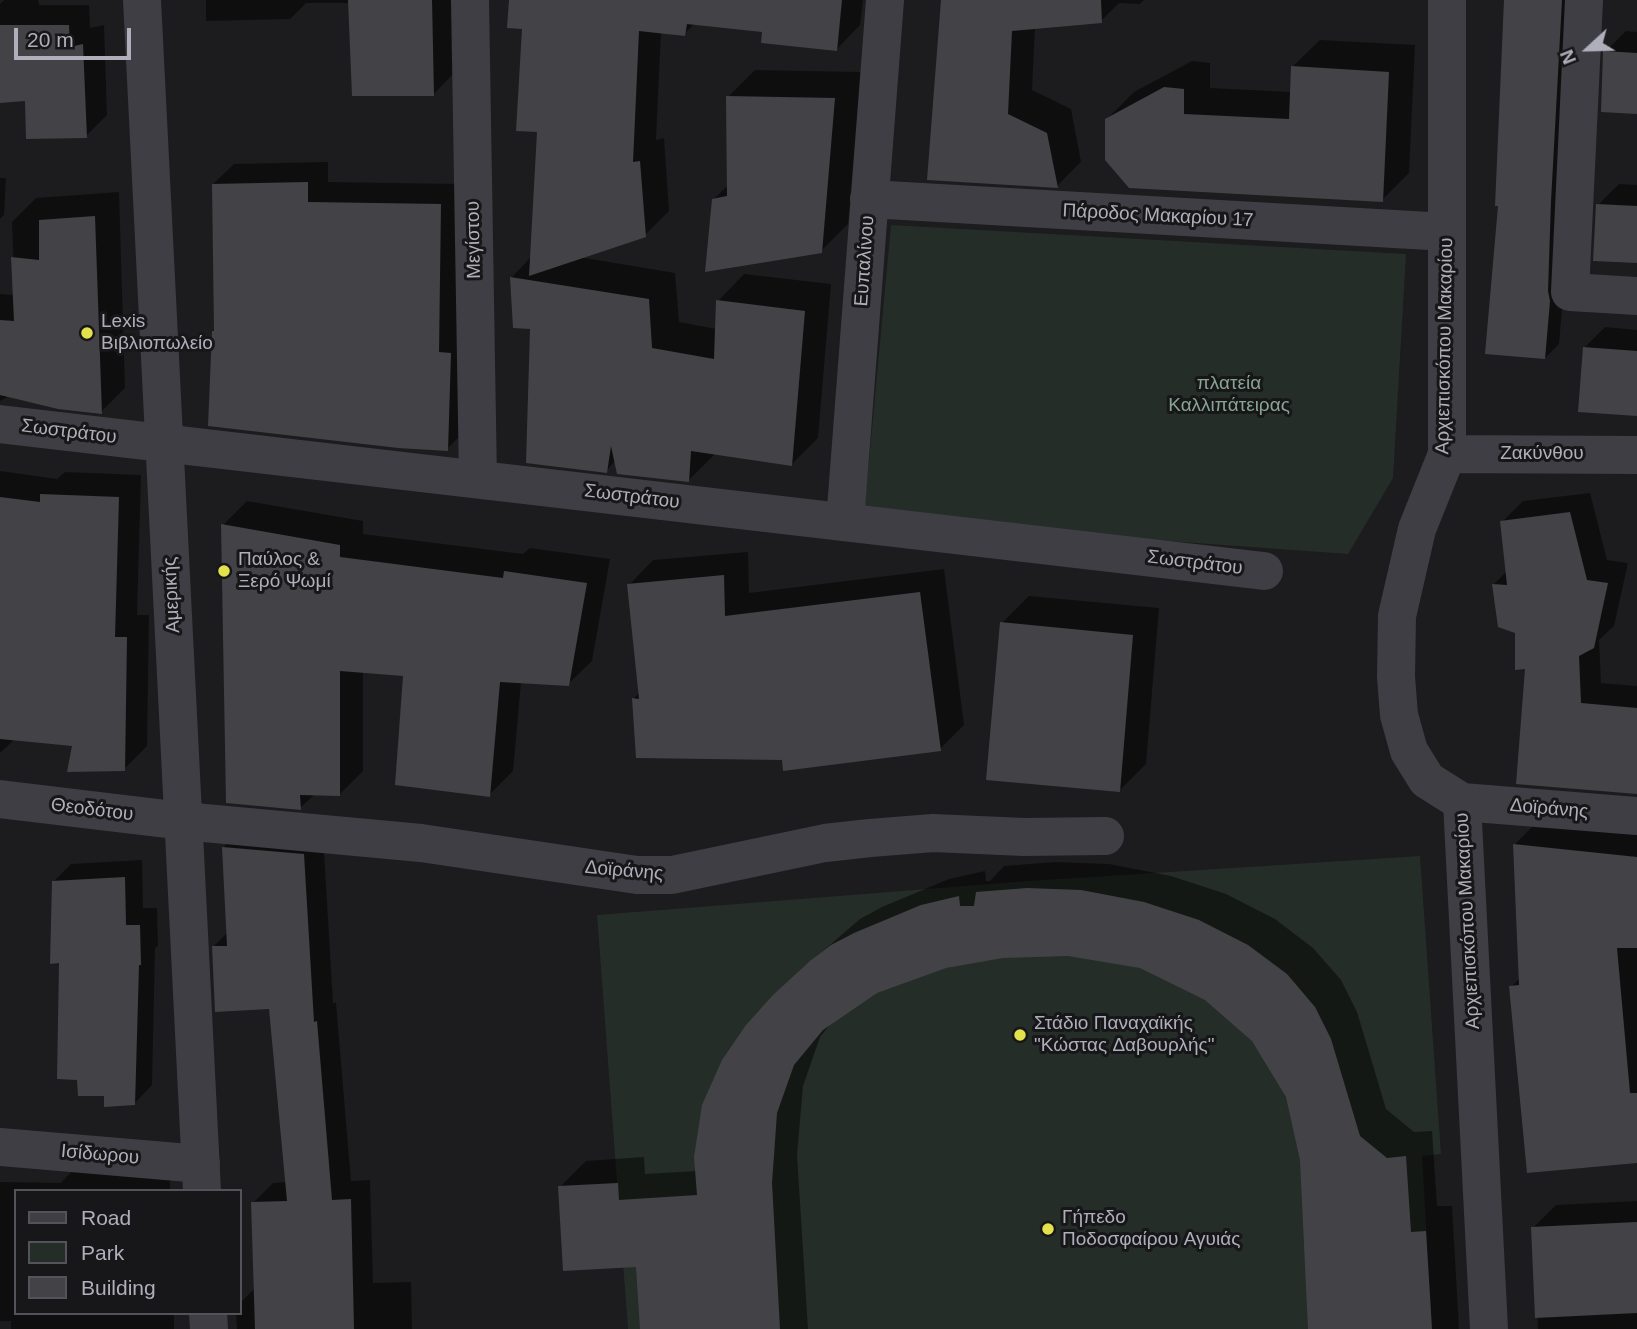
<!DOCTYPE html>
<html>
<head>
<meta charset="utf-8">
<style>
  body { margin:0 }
  #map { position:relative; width:1637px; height:1329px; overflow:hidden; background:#1c1b1d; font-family:Helvetica,sans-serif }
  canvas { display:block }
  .legend { position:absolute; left:14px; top:1189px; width:228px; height:126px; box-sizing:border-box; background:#171618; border:2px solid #545359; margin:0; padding:9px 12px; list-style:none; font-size:21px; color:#afafbb }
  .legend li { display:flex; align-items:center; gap:14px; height:35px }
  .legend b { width:35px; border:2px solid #545359 }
  .north { position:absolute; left:1553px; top:14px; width:70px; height:70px; -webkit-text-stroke:5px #171618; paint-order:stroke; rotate:248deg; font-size:19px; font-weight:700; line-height:28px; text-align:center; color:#afafbb }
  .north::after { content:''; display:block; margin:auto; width:24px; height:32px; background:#afafbb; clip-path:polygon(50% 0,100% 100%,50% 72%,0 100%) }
  .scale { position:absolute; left:14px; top:28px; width:117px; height:32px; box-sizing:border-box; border:4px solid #afafbb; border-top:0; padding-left:9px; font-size:21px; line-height:24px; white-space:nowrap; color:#afafbb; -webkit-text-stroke:5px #171618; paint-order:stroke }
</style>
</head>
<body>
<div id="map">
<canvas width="1637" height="1329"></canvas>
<ul class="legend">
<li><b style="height:9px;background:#3f3e44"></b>Road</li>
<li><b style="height:19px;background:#252d28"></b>Park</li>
<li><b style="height:19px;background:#434347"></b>Building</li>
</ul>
<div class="north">N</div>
<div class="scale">20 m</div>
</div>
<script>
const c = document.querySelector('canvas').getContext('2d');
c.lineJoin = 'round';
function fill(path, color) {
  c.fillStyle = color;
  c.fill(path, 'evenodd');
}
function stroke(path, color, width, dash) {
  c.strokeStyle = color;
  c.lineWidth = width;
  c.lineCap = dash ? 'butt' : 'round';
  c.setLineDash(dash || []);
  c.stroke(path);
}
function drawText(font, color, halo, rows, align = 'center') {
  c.font = font + ' Helvetica,sans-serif';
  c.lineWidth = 6;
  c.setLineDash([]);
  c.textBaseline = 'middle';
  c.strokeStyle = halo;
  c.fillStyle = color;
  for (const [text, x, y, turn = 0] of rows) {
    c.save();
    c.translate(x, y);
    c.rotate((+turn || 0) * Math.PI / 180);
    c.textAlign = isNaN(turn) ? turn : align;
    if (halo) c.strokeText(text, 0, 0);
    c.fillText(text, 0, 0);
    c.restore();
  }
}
const green = new Path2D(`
  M891,225L1406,254L1393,478L1348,554L1016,530L864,514Z
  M1420,856L1441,1154L1422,1156L1432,1329H628L597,915L1029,881Z`);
const shadow = new Path2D(`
  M4,0H38L39,5H89L90,28L104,25L107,115L86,136L27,99L0,102V4Z
  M206,0H453L454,73L434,94L350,3H306L290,19L206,21Z
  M511,0H863L860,25L837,49L764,30L695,23L684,34L661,32L656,140L664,138L669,211L645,235L579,257L675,273L679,322L717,329L718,301L744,274L831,284L818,438L791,465L716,453L689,480L616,460L606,471L532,328L515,326L512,277L531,257L539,130L524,28Z
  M943,0H1144L1140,4L1119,3L1101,21L1035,27L1032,90L1071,109L1081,162L1057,186L929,179Z
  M1506,0H1575L1564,286L1559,344L1545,358L1500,204Z
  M1626,31L1637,32V112L1605,52Z
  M1320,40L1415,45L1409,173L1382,200L1107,119L1134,92L1192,61L1210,63V88L1292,92L1293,66Z
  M755,70L861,72L848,224L821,251L713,200L728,185V97Z
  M328,162V182L461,184L468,428L447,449L213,332L216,329L213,184L234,164Z
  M0,178H6L4,215L0,219Z
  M1619,184L1637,185V262L1598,205Z
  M119,192L125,388L101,412L9,396L0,401V294L15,295L12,222L36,198Z
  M1605,327L1637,330V414L1584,348Z
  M0,471L57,479L65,472L141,475L137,615H149L147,746L124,769L75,745L15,739L0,753Z
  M1590,493L1607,560L1628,563L1614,626L1599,640L1601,683L1637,686V792L1527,667L1517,631L1493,585L1507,571L1502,522L1523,501Z
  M247,501L363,521V534L523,554L530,548L610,559L592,661L568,684L521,682L513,771L489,795L405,675L363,671V771L340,794H315L300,808L223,525Z
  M748,552L749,593L944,569L964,725L940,749L783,758L633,699L640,692L629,585L653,560Z
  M1029,596L1159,608L1146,764L1119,791L1002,623Z
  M1535,824L1637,835V1161L1511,987L1520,978L1514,845Z
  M243,828L323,835L333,1003H336L351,1181L370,1180L373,1283L411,1282L412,1329H237L236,1313H240V1303L256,1287L253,1203L273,1183L287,1182L271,1007L213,947L228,932L223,848Z
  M142,860L143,908H157L158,946L155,948L152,1085L135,1103L106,1094L61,961L54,881L71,864Z
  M1055,862L1109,864L1171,876L1226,894L1275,919L1313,948L1341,980L1357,1012L1386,1109L1414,1132L1432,1131L1437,1206H1452L1459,1329H1310L1302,1159L1287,1096L1254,1040L1206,998L1141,967L1068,955L1003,956L946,967L877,991L833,1021L820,1037L803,1086L797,1155L808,1329H642L638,1265L560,1187L586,1161L644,1157L645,1174L697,1171L802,969L860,919L882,907L949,879L985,871L986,881H990L1004,866Z
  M170,1165V1191H16V1313H174V1329H11V1321H0V1182L61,1183L75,1168Z
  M1637,1201V1329H1538L1533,1228L1556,1205Z`);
const building = new Path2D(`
  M348,0H432L434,96H352Z
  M509,0H842L837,51L761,43L762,32L687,24L685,36L639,31L633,162L640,161L646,237L529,276L537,132L516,131L522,29L507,28Z
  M941,0H1101L1102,23L1012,31L1008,114L1047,133L1058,188L927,180Z
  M1504,0H1562L1551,201L1548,291L1550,301L1545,359L1485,354L1498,206H1495Z
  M0,25H69L70,47L83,44L87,138L26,139L25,101L0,103Z
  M1603,51L1637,53V114L1601,112Z
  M1291,66L1389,72L1383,202L1129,188L1105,160V119L1164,87L1184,89V114L1289,119Z
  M726,96L835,98L822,253L705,272L712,199L727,196Z
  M308,182V202L441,204L439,352L451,353L448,451L398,448L208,426L212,331H214L212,184Z
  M1596,204L1637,206V263L1593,261Z
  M95,216L102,414L58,409L0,395V320L14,321L11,257L39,260V220Z
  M510,277L649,299L652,348L714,359L716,300L805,311L792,466L691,451L689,482L617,474L611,446L607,473L526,463L530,329L513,328Z
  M1583,347L1637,351V416L1578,412Z
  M40,494L119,497L115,637H127L125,771L67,772L72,746L0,739V497L40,502Z
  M1570,512L1587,580L1608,583L1594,648L1579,656L1581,703L1637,708V794L1516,784L1525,669L1515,670V633L1498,627L1492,584L1507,585L1500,521Z
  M221,524L340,545V557L503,578L504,571L587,583L569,686L500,682L490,797L395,785L403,676L340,671V796L300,795L301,810L226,803Z
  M724,575L725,616L920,592L941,751L783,771L782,760L636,758L632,698L639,699L627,584Z
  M1000,622L1133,635L1120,792L986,780Z
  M1513,844L1637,857V948H1617L1630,1093H1637V1163L1527,1173L1509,986L1519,985Z
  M222,847L304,854L314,1022L317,1021L332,1200L351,1199L354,1329H255L251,1202L287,1201L269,1009L215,1012L212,946H227Z
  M125,877L126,925H140L141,965H139L135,1105L104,1107V1096H78L77,1080L57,1079L59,963L50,964L52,881Z
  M1027,888L1081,890L1144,902L1199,920L1248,945L1287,974L1315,1007L1331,1039L1360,1136L1387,1158L1406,1156L1411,1232L1426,1231L1432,1329H1308L1300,1160L1286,1097L1252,1041L1205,1000L1140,968L1068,956L1003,958L946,968L877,993L823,1030L794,1065L777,1113L772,1183L780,1329H640L636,1267L563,1271L558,1186L618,1183L619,1200L697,1195L694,1157L702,1105L722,1060L746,1025L773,995L810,961L831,945L854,933L921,905L959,896L960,906H974L976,892Z
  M1637,1222V1313L1535,1318L1531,1227Z`);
const minor = new Path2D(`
  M470,0L478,479
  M1447,0V454L1417,529L1397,616L1396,677L1399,715L1409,751L1427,780L1462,802L1637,816
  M1584,0L1570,292L1637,296
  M869,199L1447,232
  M0,424L1264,571
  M1447,454L1637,455
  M845,522L885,0
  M0,799L183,821L421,843L637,875H672L825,843L870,838L933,833L1024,837L1105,836
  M1462,802L1489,1329
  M0,1147L201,1164`);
const tertiary = new Path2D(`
  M142,0L202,1191
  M208,1313L209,1329`);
const markers = [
  [87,333,7,"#e3e24d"],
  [224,571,7,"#e3e24d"],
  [1020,1035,7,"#e3e24d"],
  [1048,1229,7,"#e3e24d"]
];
const streetNames = [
  ["Πάροδος Μακαρίου 17",1158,216,3],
  ["Μεγίστου",474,240,-91],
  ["Ευπαλίνου",865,261,-86],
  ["Αρχιεπισκόπου Μακαρίου",1445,346,-89],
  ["Σωστράτου",69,432,7],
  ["Ζακύνθου",1542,454],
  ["Σωστράτου",632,497,7],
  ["Σωστράτου",1195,563,7],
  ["Αμερικής",172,595,-93],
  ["Δοϊράνης",1549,809,5],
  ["Θεοδότου",92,810,7],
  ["Δοϊράνης",624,871,5],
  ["Αρχιεπισκόπου Μακαρίου",1468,921,-93],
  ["Ισίδωρου",100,1155,5]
];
const poiNames = [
  ["Lexis",101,322],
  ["Βιβλιοπωλείο",101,344],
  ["Παύλος &",238,560],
  ["Ξερό Ψωμί",238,582],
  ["Στάδιο Παναχαϊκής",1034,1024],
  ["\"Κώστας Δαβουρλής\"",1034,1046],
  ["Γήπεδο",1062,1218],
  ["Ποδοσφαίρου Αγυιάς",1062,1240]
];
const parkNames = [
  ["πλατεία",1229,384],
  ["Καλλιπάτειρας",1229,406]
];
fill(green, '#252d28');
fill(shadow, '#0007');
fill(building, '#434347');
stroke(minor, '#3f3e44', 38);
stroke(tertiary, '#3f3e44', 38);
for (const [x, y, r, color] of markers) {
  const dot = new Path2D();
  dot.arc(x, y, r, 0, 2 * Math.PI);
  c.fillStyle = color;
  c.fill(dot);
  stroke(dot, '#171618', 2.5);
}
drawText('19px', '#afafbb', '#171618', streetNames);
drawText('19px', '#afafbb', '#171618', poiNames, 'left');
drawText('19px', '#88a493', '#171618', parkNames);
</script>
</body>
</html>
